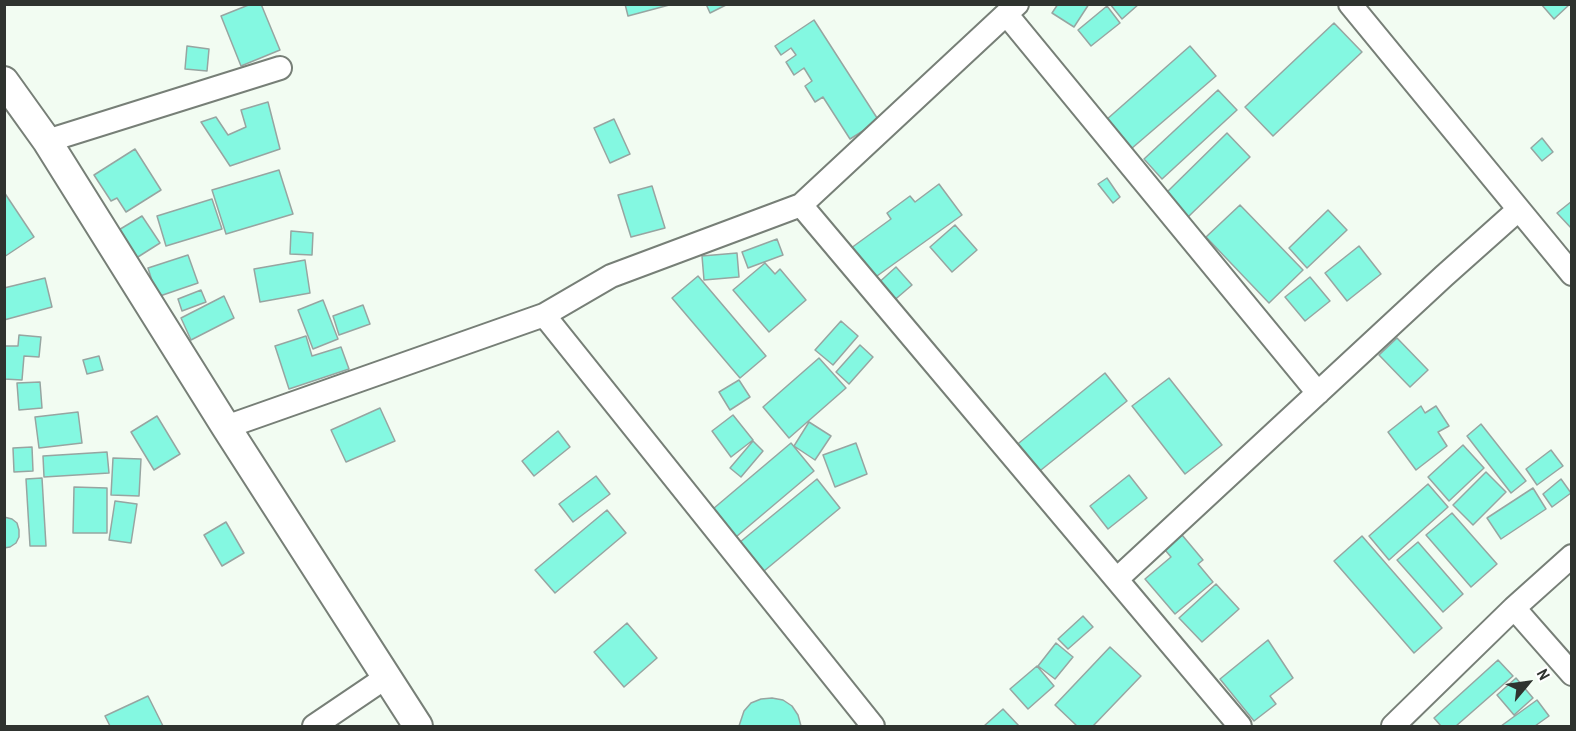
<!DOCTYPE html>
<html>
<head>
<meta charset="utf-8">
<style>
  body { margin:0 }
  #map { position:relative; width:1576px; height:731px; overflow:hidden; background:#f2fcf2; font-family:"Archivo Narrow",sans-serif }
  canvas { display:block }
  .frame { position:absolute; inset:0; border:6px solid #2f332f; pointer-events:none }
  .north { position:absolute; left:1498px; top:653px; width:60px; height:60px; -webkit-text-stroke:4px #fff; paint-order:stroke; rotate:61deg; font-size:16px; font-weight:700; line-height:24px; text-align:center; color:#2f332f }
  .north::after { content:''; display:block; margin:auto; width:21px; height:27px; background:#2f332f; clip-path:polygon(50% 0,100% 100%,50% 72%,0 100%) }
</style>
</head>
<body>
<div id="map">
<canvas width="1576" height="731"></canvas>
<div class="frame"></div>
<div class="north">N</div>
</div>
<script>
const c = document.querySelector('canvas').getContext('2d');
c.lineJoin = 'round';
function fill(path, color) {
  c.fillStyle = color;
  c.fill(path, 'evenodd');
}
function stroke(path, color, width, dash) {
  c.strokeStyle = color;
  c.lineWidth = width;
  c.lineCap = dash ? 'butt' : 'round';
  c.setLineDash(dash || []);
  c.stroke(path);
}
const building = new Path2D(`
  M251,4H261L280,50L241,66L221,16Z
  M625,4H673L628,16Z
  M706,4H728L710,13Z
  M1058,4H1089L1074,27L1052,13Z
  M1110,4H1139L1122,19Z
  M1541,4H1570L1554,19Z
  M1107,6L1120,23L1091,46L1078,30Z
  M814,20L879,121L850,139L823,97L815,102L805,86L812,81L804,68L794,75L786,62L796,55L791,48L781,55L775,46Z
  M1334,23L1362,52L1273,136L1245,107Z
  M187,46L209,49L207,71L185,69Z
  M1190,46L1216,76L1131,149L1106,120Z
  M1218,90L1237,110L1162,179L1144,159Z
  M268,102L280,149L230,166L201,122L216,117L228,135L246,127L241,110Z
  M614,119L630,154L610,163L594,128Z
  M1227,133L1250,157L1188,217L1165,194Z
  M1542,138L1553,152L1542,161L1531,148Z
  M135,149L161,190L126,212L117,198L111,201L94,175Z
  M279,170L293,214L226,234L212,190Z
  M1107,178L1120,197L1113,203L1098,184Z
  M939,184L962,215L870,281L847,251L891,219L887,213L910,196L915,202Z
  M652,186L665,228L631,237L618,195Z
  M4,192L34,237L4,257Z
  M212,199L222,229L166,246L157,216Z
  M1572,201V229L1557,213Z
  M1240,205L1303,270L1269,303L1206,237Z
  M1328,210L1347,230L1307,268L1289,248Z
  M142,216L160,243L130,262L112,234Z
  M955,225L977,250L952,272L930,247Z
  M291,231L313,233L312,255L290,254Z
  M777,239L783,255L748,268L742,252Z
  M1359,246L1381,274L1347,301L1325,273Z
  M737,253L739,277L704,280L702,256Z
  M188,255L198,283L157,297L148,268Z
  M305,260L310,293L260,302L254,269Z
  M765,263L775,274L780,269L806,300L769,332L733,290Z
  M896,267L912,285L891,303L875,286Z
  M698,276L766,356L740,378L672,298Z
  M1310,277L1330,301L1305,321L1285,297Z
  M45,278L52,307L4,320V288Z
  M201,290L206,302L182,311L178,299Z
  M224,296L234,318L191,340L181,318Z
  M323,300L338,339L313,349L298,310Z
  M363,305L370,324L339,335L333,316Z
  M841,321L858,336L833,365L815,350Z
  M19,335L41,337L39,357L24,356L22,380L4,379L5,346H18Z
  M306,336L312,356L341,347L349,369L289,389L275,346Z
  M1397,338L1428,370L1410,387L1379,355Z
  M860,345L873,357L849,384L836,372Z
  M99,356L103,370L87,374L83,360Z
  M819,358L846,388L789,438L763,407Z
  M1105,373L1127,401L1036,474L1014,447Z
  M1169,378L1222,445L1185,474L1132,406Z
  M739,380L750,397L730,410L719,392Z
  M40,382L42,408L19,410L17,383Z
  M1421,406L1425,413L1436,406L1449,426L1438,432L1447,446L1416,470L1388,432Z
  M380,408L395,441L346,462L331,430Z
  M78,412L82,443L39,448L35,417Z
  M733,415L753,440L731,457L712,431Z
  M157,416L180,454L154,470L131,432Z
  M809,422L831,436L815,460L794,446Z
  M1481,424L1526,481L1511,493L1467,436Z
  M558,431L570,447L534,476L522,461Z
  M753,441L763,451L741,477L730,468Z
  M791,443L814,471L730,542L707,514Z
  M856,443L867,474L835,487L823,455Z
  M1463,445L1484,468L1449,501L1428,477Z
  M32,447L33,471L14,472L13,448Z
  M1551,450L1563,466L1537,485L1526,469Z
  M107,452L109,473L44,477L43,456Z
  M113,458L141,459L139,496L111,495Z
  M1486,472L1506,492L1473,525L1453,505Z
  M1129,475L1147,498L1108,529L1090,506Z
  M596,476L610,494L573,522L559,504Z
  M42,478L46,546H30L26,479Z
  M817,479L840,508L758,576L734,547Z
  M1561,479L1571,493L1552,507L1543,494Z
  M1428,484L1448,507L1389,560L1369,536Z
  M74,487L107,488V533H73Z
  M1533,488L1546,509L1501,539L1487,518Z
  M115,501L137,504L131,543L109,540Z
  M607,510L626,533L555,593L535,570Z
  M1452,513L1497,564L1471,587L1426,535Z
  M4,517L12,519L17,523L19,530V537L16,543L10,547L4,548Z
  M226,522L244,553L222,566L204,535Z
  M1177,529L1203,560L1198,564L1213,582L1175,614L1145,579L1171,557L1160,544Z
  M1362,536L1442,628L1414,653L1334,561Z
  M1418,542L1463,594L1443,612L1397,560Z
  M1216,584L1239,609L1202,642L1179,618Z
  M1083,616L1093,627L1068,649L1058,639Z
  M627,623L657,658L624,687L594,652Z
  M1268,640L1293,678L1270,696L1276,704L1254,721L1220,679Z
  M1056,643L1073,657L1055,679L1038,666Z
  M1110,647L1141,676L1093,726H1077L1055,705Z
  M1498,660L1513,676L1456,726H1441L1434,718Z
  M1037,666L1054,686L1028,709L1010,689Z
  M1516,678L1533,698L1514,715L1497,695Z
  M148,696L163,726H110L105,716Z
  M772,698L783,700L792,706L798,715L801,726H739L744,711L751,703L761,699Z
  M1537,700L1549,716L1535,726H1501Z
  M1003,709L1019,726H984Z`);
const minor = new Path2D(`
  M1350,4L1572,274
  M1007,15L1318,393
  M47,141L280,68
  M801,205L1240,726
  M544,315L873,726
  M226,427L544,315L611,276L801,205L1017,4
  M1117,579L1444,276L1518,210
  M1514,608L1572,674
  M314,726L385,678
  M1393,726L1514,608L1572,556`);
const tertiary = new Path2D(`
  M4,81L47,141L226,427L418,726`);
fill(building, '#84f8e1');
stroke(building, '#97a5a1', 1.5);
stroke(minor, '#777f77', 26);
stroke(tertiary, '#777f77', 32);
stroke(minor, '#fff', 22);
stroke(tertiary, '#fff', 28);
</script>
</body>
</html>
